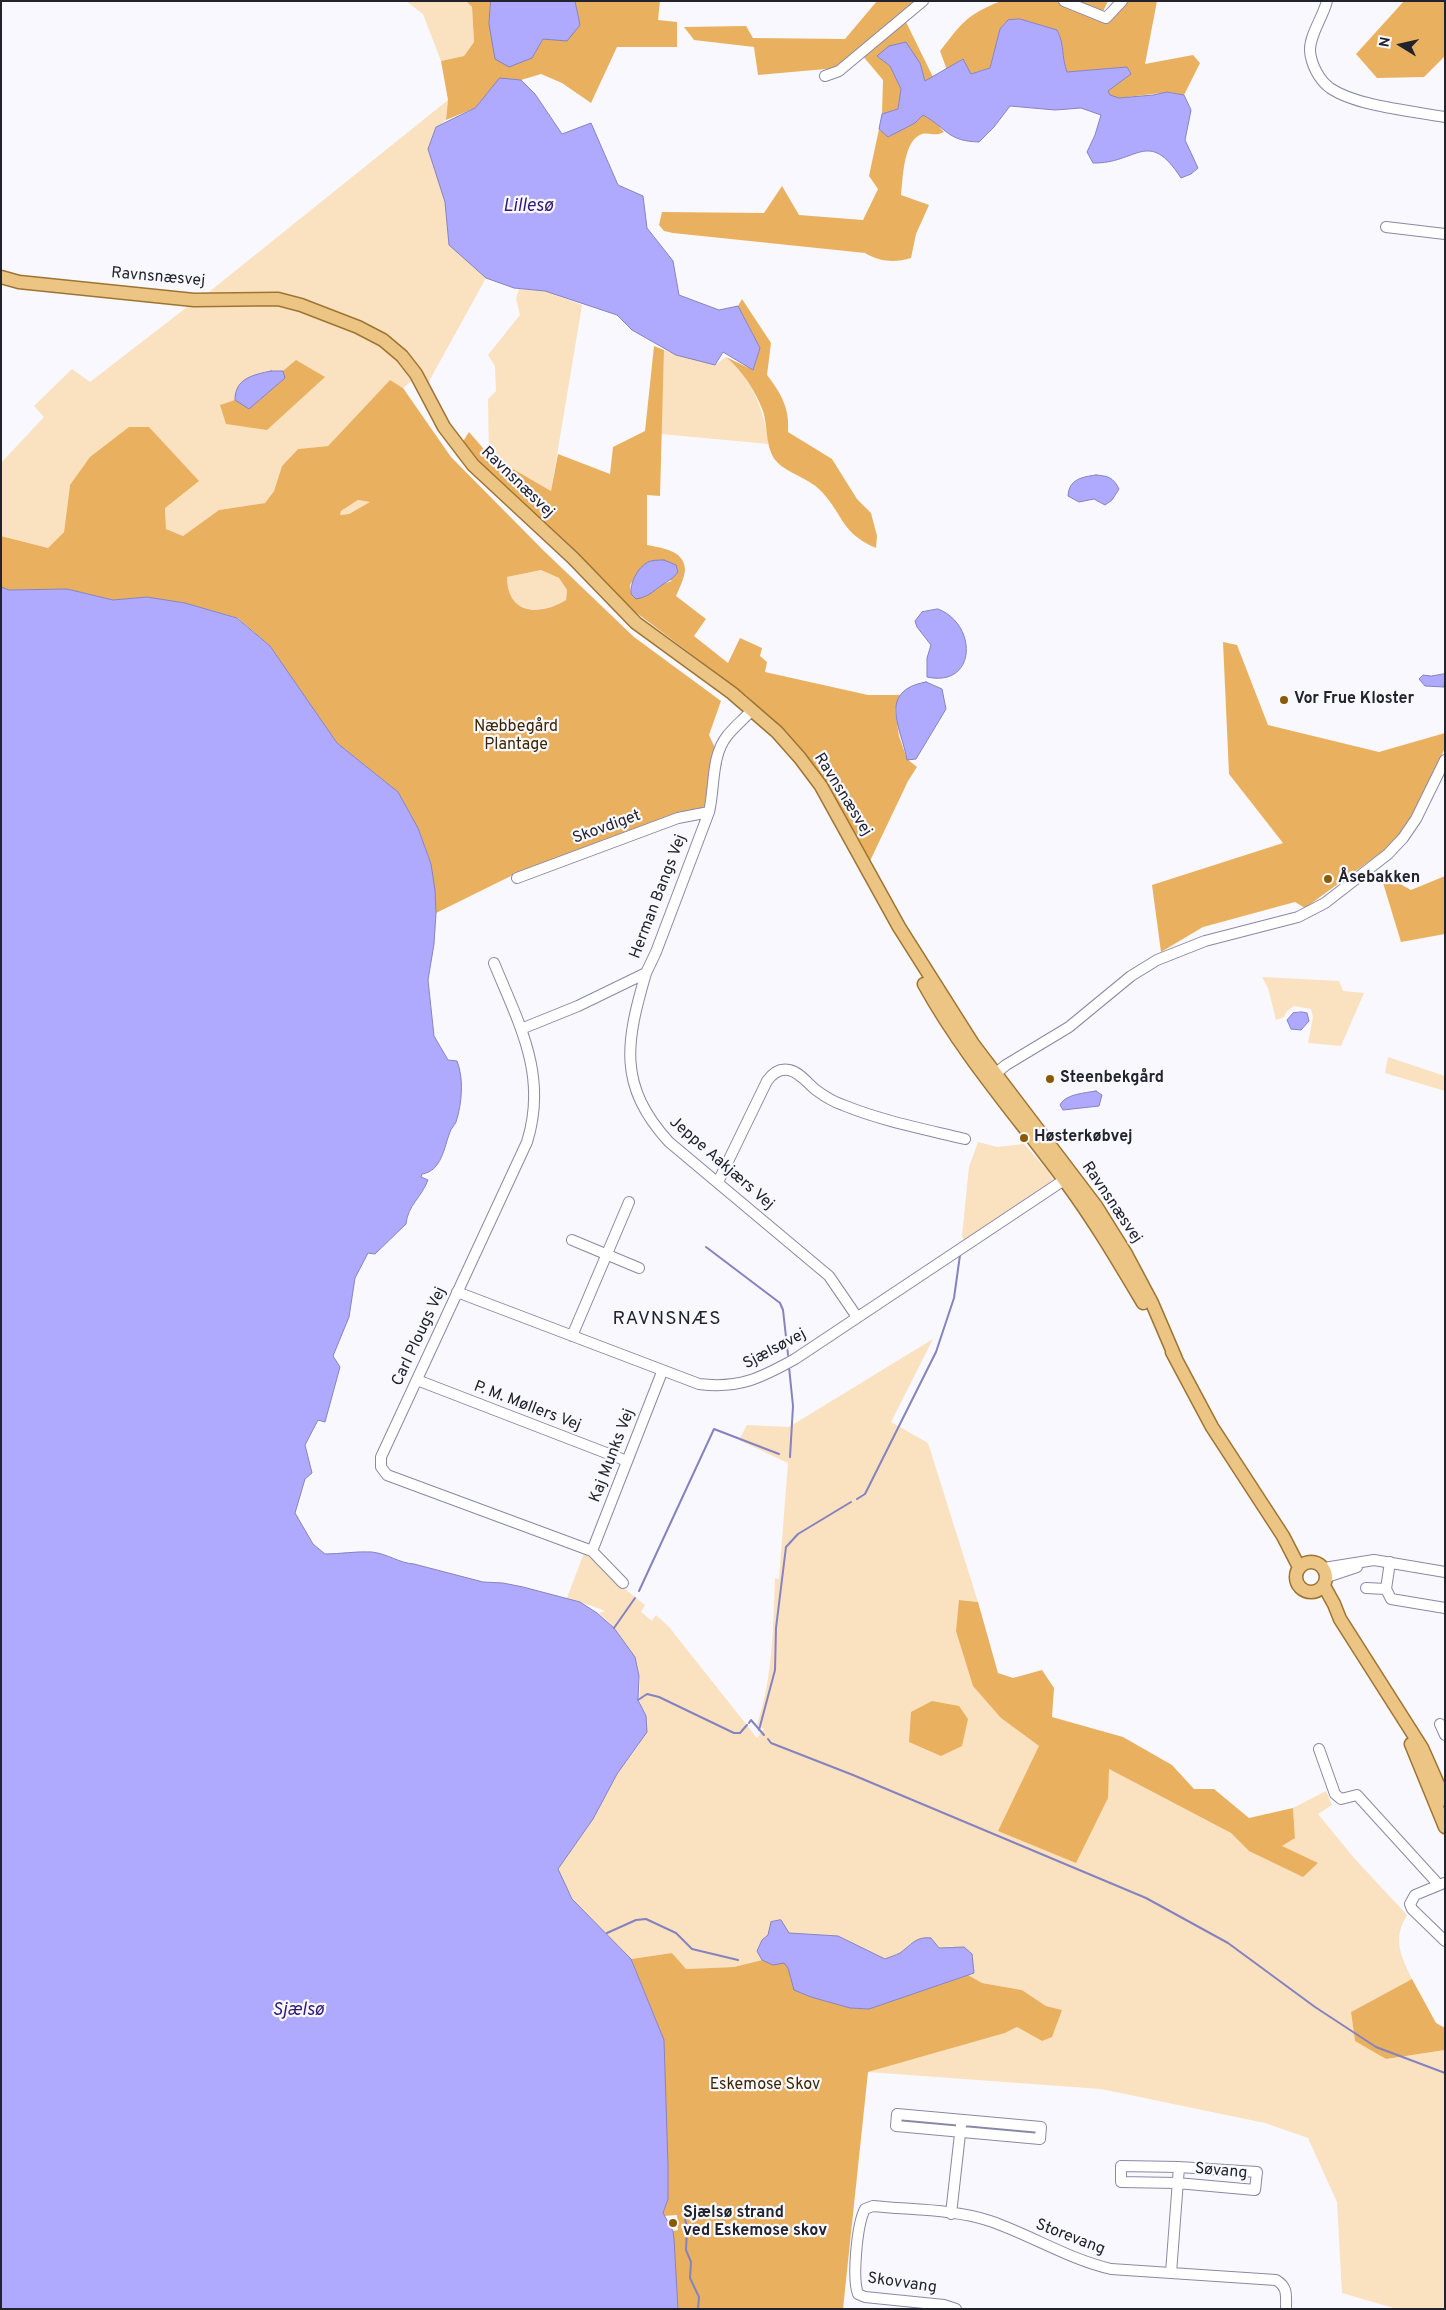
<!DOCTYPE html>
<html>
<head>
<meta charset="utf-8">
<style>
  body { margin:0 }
  #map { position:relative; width:1446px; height:2310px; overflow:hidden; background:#f8f8fe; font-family:Overpass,sans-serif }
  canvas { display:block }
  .frame { position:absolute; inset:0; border:2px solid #23232e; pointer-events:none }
  .north { position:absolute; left:1376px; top:20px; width:50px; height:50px; -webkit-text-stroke:4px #f8f8fe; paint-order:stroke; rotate:280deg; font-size:14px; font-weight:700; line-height:20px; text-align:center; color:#23232e }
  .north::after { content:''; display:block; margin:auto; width:18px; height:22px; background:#23232e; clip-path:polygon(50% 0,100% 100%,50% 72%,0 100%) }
</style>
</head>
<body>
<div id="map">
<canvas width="1446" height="2310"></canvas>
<div class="frame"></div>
<div class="north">N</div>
</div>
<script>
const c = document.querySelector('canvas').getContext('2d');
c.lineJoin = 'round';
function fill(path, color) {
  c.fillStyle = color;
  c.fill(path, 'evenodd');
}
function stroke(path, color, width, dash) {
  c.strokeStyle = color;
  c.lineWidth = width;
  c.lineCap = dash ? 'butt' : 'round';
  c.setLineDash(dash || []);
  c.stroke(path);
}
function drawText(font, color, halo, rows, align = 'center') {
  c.font = font + ' Overpass,sans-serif';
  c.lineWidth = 4.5;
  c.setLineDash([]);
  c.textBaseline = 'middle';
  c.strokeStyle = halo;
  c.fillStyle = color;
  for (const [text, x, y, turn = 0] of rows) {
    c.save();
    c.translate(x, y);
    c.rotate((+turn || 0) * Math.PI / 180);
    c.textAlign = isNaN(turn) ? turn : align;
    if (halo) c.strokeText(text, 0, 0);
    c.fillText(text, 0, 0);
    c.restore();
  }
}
const green = new Path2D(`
  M406,1H466L472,7L474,42L464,56L441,61L423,14Z
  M448,100L446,120L436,127L428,149L445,202L449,245L486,278L428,383L408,355L303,302L204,296Z
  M519,289L545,291L582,305L551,491L489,455L488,399L496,391L495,366L488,355L520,315L516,299Z
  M281,303L301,308L380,343L415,378L403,388L390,380L328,446L298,449L282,466L274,491L265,503L219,510L183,536L166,529L165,508L70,485L64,532L48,548L1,536V463L44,417L34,406L72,369L90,382L191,304Z
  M664,350L715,365L726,357C754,382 763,409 769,444L661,434Z
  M358,500L371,502L349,514L340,515L341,511Z
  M541,570L559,578L567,590L566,600C548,611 519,616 508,593C506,589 507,582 507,577Z
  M1262,977L1339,981L1343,991L1364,993L1341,1046L1308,1043L1313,1017L1311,1009L1294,1006L1287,1011L1284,1017L1276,1020L1268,988Z
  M1388,1057L1445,1076V1091L1385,1073Z
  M978,1142L997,1147L1024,1144L1048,1171L1053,1180L964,1241L962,1236L969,1167Z
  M933,1339L891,1422L928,1443L978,1602L959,1600L1001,1718L1039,1746L1109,1769L1231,1833L1249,1851L1282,1846L1295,1837L1293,1808L1326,1791L1332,1805L1318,1814L1354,1858L1407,1915C1392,1939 1401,1956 1412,1979L1351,2012L1355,2040L1386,2059L1445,2050V2309H1397L1342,2293L1337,2202L1308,2138L1265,2123L1101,2089L868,2072L1005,2033L1017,2027L1042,2041L1062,2010L1046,2006L1022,1990L982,1983L968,1975L974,1973L953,1946L939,1948L931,1938L911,1943L900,1953L885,1959L838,1936L789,1933L768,1935L762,1940L757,1951L762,1960L734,1967L685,1969L672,1953L631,1959L572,1899L558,1869L593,1819L617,1774L639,1745L646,1716C635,1695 642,1695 639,1675C635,1651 616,1629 599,1613L605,1611C592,1605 580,1603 567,1598L584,1553L592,1557L621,1586L645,1605L641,1612L652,1621L656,1615L669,1627L757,1738L764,1729L757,1725C773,1677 773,1628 775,1578L779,1579L788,1463L739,1440L747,1425L789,1427Z`);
const forest = new Path2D(`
  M466,1H491L489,24L532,58L543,39L580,25L575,1H660L658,20L677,22V47H617L591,103L562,83L541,74L521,80L500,79L475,108L446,120L448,100L441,61L464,56L474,42L472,7Z
  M877,1H918L837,68L758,75L754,47L694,40L684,27L746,26L753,38L845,39Z
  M1001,1H1108L1100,18L1125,1H1157L1145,64L1193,55L1200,63L1184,95L1169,92L1119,98L1110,95L1108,91L1131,74L1127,67L1067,72C1061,56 1065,45 1057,30L1020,19L1008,20L1000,29L990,68L970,74L962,59L947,70L940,51C962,23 966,15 1001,1Z
  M1404,1H1445V56L1424,77L1377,78L1356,54Z
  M905,20L933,77L925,81L920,63L877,56L890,66L901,89L898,109L882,114L883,80L862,55Z
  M923,115L935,122L944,132C935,137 930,132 922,134C903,140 903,179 901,195L929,205L916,234L911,258C895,263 880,262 865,253L673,233L664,231L659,225L662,212L764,213L782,186L799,215L863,220L878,189L869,176L879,129L888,137L915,123Z
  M742,299L771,343L767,375C781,393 790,409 788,432L832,459L857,499L871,513L877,536L876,548C841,533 844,516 822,492C811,479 787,473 777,462C765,449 768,426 763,411C755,390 743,372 726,357L753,370L760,348L738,306Z
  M654,346L664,350L660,496L647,495V545C661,548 684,550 685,569C685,577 679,589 676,596L706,619L694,636L728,663L740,638L762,648L760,656L767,662L765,672L868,695H900L895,710L899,736L907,759L917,767L908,781L870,861L822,777L793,740L747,696L634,611L480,465L462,443L469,432L489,455L551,491L558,454L610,474L613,447L645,431ZM641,568L672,581L631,594L630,585Z
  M296,360L325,377L267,430L226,424L220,405L235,400L249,409L285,378L283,371Z
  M390,380L403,388L451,457L544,551L634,637L721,701L709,735L722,763L711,812L680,814L515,874L436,913L431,864L418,828L398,792L337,743L270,646L238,618L185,603L147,597L113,600L67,589L9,590L1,587V536L48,548L64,532L70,485L90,457L129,427H149L199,481L165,508L166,529L183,536L219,510L265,503L274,491L282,466L298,449L328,446ZM358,500L370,502L349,514L340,515L341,511ZM541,570L559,578L567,590L566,600C540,616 507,615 507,577Z
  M1223,642L1237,645L1268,725L1379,752L1445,733V748L1402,837L1305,908L1295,902L1203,927L1161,952L1152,885L1283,843L1229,774Z
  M1380,873L1411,890L1445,876V934L1401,942Z
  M959,1600L978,1602L998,1673L1013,1678L1042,1670L1054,1688L1052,1717L1123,1737L1172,1765L1194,1789H1214L1249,1818L1293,1808L1295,1838L1282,1846L1318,1863L1303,1877L1249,1851L1231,1833L1109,1769L1108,1798L1076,1863L998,1831L1039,1746L1001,1718L973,1686L956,1631Z
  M932,1701L959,1706L968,1719L962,1746L941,1756L909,1742L911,1712Z
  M672,1953L686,1969L734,1967L762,1960L773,1965L784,1962L788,1968L795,1990L811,1997L850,2008L869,2009L968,1975L982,1983L1022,1990L1046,2006L1062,2010L1052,2037L1042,2041L1017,2027L1005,2033L868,2072L843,2309H678L673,2231L678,2230L677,2215L664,2216L663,2213L668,2199L664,2040L631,1959Z
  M1412,1979L1436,2023L1445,2028V2050L1386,2059L1355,2041L1351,2012Z`);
const water = new Path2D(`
  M491,1H575L580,25L567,41L543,39L532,58L509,67L495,59L489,24Z
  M1020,19L1057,30C1065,45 1061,56 1067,72L1127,67L1131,74L1108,91L1110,95L1119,98L1153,95L1167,92L1184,95L1191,110L1185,140L1198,168L1191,174L1181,178C1148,127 1137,164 1093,163L1087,152L1095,135L1101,115L1081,108L1055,110L1010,106L994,127L979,142C947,141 948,129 923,115L915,123L888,137L879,129L882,114L898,109L901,89L890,66L877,56L889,46L906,42L920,63L925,81L963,59L971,74L990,68L1000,29L1008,20Z
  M500,78L521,80L535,94L562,134L591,123L618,185L643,196L647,228L673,261L679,295L719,310L738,306L760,348L753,370L723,352L715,365L676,355L632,330L617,315L545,291L514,288L486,278L449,245L445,202L428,149L436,127L475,108Z
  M271,371H283L285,378L249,409L235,400C235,378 253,375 271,371Z
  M1096,475C1108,476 1113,477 1119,489L1112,500L1105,505L1094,499L1079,502L1068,496C1069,479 1082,477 1096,475Z
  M664,560L676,565L678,572C673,579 669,580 662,585C652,592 648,597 636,599L631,594C630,583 637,568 648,562C652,560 659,560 664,560Z
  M1,587L9,590L67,589L113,600L147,597L185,603L237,618L270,646L337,743L398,792L418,828L431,864L435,890L436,913L434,944L428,980L434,1036L448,1060L457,1061C464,1078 462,1104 456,1122C455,1125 451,1128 450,1132C444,1147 442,1171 422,1174L421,1177L428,1180C421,1198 408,1205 406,1224L375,1254L368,1253L355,1278L349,1317L333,1356L340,1367L325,1422L318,1420L305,1445L312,1473L305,1479L295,1513L313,1544L325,1554C340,1554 357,1551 372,1552C388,1554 399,1563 414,1564L483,1582L503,1583L523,1587L580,1602L597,1613L614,1628L635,1657L639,1676L638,1700L646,1716L647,1732L617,1774L593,1819L558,1869L572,1899L631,1959L664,2040L668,2165V2199L663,2213L673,2231L674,2239L678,2309H1Z
  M938,609C978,624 977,688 927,677V658L931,645L917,627L915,621L922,612Z
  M1445,674L1444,687L1425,686L1419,679L1423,675L1431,676Z
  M926,682L942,689L946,709L916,759L907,760C902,729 876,691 926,682Z
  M1302,1012L1307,1013L1309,1021L1301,1030L1291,1029L1287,1020L1293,1013Z
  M1096,1091L1102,1095L1099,1106L1063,1110L1060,1105C1065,1094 1085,1093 1096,1091Z
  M781,1920L789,1933L838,1936L885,1959C890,1957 896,1955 900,1953C911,1945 916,1936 931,1938L939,1948L964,1947L972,1954L974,1973L869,2009L850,2008L811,1997L794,1990L788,1968L784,1963L773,1965L762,1960L757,1951L762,1940L768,1935L771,1922Z`);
const stream = new Path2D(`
  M706,1247L780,1303L783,1310L788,1355
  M789,1367L793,1406L790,1457
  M857,1499L865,1494L936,1352L954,1298L960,1255
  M639,1591L714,1429L779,1454
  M614,1628L635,1598
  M638,1700L647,1694L659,1697L734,1733H740L747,1725
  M749,1723L751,1720L764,1735
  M759,1730L775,1670L776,1628L786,1547L798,1534L851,1502
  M768,1739L771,1743L853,1775L1146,1898L1228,1943L1315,2007L1376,2047L1445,2073
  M607,1933L636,1920L646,1919L676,1933L692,1949L738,1960
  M688,2216L729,2208
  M685,2218L687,2228L686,2250L691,2262L690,2278L699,2297L698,2309`);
const minor = new Path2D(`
  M1064,1L1106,18L1122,1
  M1327,1C1323,17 1309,36 1310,51C1311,64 1319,80 1330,88C1356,106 1412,111 1445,117
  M825,76L839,71L923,1
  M1386,227L1445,234
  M517,878L678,818L709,812
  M494,963C519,1024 548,1075 527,1142L381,1457V1467L387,1475L592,1551L623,1583
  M646,973C626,1042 617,1085 669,1142L829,1276L857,1317
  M521,1029L578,1006L646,973L656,952L709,812C715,787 711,756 727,736C734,727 744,719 752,710
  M990,1078L1006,1065L1069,1027L1131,976L1157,960L1205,941L1298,917L1325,903L1388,854L1403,838L1416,819L1445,760
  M718,1182L767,1081C772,1074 779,1068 789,1070C800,1072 808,1084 816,1090C824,1096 834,1102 843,1105C882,1121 924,1129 965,1139
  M572,1240L639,1268
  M457,1292L699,1384C739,1389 761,1378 795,1359L1070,1176
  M572,1336L629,1202
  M417,1380L627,1461
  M592,1551L662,1372
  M1390,1562L1386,1589L1391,1599L1445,1608
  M1324,1568L1374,1560L1445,1572
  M1327,1577L1357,1567
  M1366,1588L1386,1589
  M1440,1724L1445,1735
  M1319,1749L1335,1794L1341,1799L1357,1795L1439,1885
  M1444,1883L1415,1895L1410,1904L1412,1909L1445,1941
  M897,2114L1041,2127L1040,2139L896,2126Z
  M1121,2166L1179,2167L1257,2172L1255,2190L1177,2183L1121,2182Z
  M951,2214L961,2125
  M1171,2273L1179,2167
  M956,2309L944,2305L865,2297L858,2294C852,2278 857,2224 865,2209L873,2206C911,2210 954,2209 990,2221C1031,2235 1068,2259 1111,2269L1276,2280C1288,2287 1286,2295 1286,2309`);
const major = new Path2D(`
  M1,277L19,282L194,300L278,299L301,305L358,327L383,340L402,356L416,374L444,427L473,465L573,558L636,623L732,693L777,732L800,758L821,786L899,927L973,1044L1096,1206L1126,1254L1152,1303L1176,1359
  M924,984C963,1055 1017,1116 1065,1181C1094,1220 1118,1261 1143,1303
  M1172,1352L1212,1427L1283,1536L1299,1567
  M1296 1577a15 15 0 1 1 30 0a15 15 0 1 1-30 0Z
  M1324,1586L1334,1604L1340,1619L1422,1748L1445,1800
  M1411,1744L1445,1827`);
const markers = [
  [1284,700,5,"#895b00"],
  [1328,879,5,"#895b00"],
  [1050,1079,5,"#895b00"],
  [1024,1138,5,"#895b00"],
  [673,2223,5,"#895b00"]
];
const streetNames = [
  ["Ravnsnæsvej",158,278,5],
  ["Ravnsnæsvej",517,483,44],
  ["Ravnsnæsvej",842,795,58],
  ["Skovdiget",607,828,-20],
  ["Herman Bangs Vej",659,897,-69],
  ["Jeppe Aakjærs Vej",721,1164,41],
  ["Ravnsnæsvej",1111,1203,56],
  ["Carl Plougs Vej",420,1337,-65],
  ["Sjælsøvej",775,1350,-28],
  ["P. M. Møllers Vej",527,1407,21],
  ["Kaj Munks Vej",613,1456,-69],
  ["Søvang",1221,2172,5],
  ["Storevang",1070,2238,21],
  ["Skovvang",902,2284,8]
];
const poiNames = [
  ["Vor Frue Kloster",1294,700],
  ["Åsebakken",1338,879],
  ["Steenbekgård",1060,1079],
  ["Høsterkøbvej",1034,1138],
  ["Sjælsø strand",683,2214],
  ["ved Eskemose skov",683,2232]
];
const parkNames = [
  ["Næbbegård",516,728],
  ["Plantage",516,746],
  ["Eskemose Skov",765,2086]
];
const waterNames = [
  ["Lillesø",528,207],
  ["Sjælsø",298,2011]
];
const quarterNames = [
  ["RAVNSNÆS",667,1320]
];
fill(green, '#fae1bf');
fill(forest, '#e9b15f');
fill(water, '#afaafe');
stroke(water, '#8582c0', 1);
stroke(stream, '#8582c0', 2);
stroke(minor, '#8a89a5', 12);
stroke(major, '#9e7432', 15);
stroke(minor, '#fff', 10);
stroke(major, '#ecc585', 12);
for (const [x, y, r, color] of markers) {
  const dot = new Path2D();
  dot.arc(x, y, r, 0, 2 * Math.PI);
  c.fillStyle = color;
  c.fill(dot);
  stroke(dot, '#f8f8fe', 2);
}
drawText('16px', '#23232e', '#f8f8fe', streetNames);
drawText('bold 16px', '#23232e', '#f8f8fe', poiNames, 'left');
drawText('16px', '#3d2702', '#f8f8fe', parkNames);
drawText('italic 18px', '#311978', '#f8f8fe', waterNames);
c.letterSpacing = '1px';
drawText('19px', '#23232e', '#f8f8fe', quarterNames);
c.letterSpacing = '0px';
</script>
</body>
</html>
